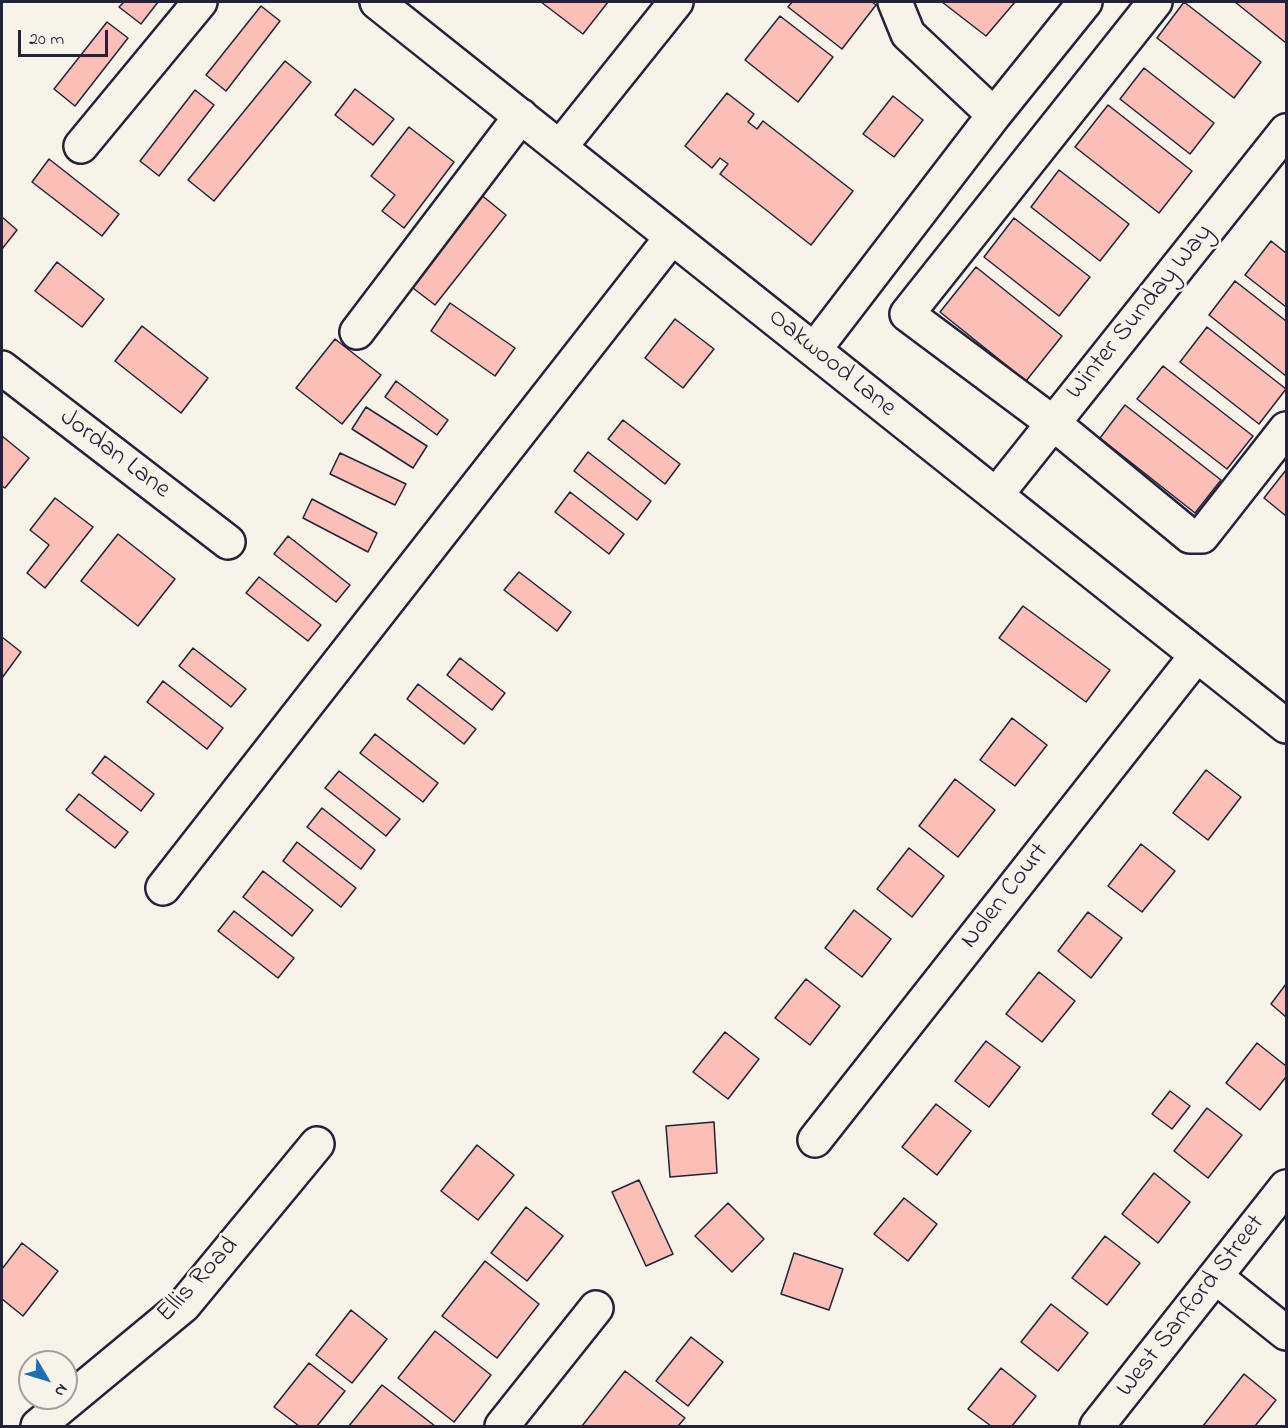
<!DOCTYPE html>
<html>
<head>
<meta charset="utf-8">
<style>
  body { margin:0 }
  #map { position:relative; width:1288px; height:1428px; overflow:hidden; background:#f7f3e8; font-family:"Indie Flower",sans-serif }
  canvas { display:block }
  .frame { position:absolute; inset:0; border:3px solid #22223b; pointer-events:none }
  .north { position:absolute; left:18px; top:1350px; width:60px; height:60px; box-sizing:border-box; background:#f7f3e8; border:2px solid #a29fa3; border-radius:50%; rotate:128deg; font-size:16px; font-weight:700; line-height:24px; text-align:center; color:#22223b }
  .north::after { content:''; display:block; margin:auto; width:21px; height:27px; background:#1f6fb2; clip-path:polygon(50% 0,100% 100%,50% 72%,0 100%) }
  .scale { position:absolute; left:18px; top:30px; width:90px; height:27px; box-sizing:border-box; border:3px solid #22223b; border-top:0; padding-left:8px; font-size:18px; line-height:21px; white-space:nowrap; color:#22223b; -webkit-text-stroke:4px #f7f3e8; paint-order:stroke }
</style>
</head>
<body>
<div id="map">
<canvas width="1288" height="1428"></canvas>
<div class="frame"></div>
<div class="north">N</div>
<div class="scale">20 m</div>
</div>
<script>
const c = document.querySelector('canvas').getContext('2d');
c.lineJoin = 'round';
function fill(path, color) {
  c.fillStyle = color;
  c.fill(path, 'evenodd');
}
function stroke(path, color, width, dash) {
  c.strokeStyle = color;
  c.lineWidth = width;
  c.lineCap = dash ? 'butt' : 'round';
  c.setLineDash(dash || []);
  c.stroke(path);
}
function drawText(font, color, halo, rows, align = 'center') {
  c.font = font + ' "Indie Flower",sans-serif';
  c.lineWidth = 5;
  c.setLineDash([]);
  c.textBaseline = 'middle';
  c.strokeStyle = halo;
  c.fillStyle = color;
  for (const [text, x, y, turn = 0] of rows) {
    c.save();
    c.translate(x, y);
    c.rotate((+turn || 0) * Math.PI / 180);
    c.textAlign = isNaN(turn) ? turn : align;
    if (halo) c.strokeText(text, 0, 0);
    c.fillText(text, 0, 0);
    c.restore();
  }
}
const building = new Path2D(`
  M124,2H158L141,24L119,7Z
  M541,2H608L583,34Z
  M792,2H872L876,5L842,49L788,7Z
  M942,2H1015L986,36Z
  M1184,2L1261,62L1234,98L1157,38Z
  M1235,2H1286V43Z
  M261,6L280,21L226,91L206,75Z
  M780,16L833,57L798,102L745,60Z
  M107,22L128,38L75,106L54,89Z
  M285,61L311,82L214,201L188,180Z
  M1144,68L1214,123L1190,154L1120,99Z
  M355,89L394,119L373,145L335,115Z
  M195,90L214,105L159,176L140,161Z
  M727,93L754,114L748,122L757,129L763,121L853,191L811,245L720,174L728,164L720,158L712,168L685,146Z
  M893,96L923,120L894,157L863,134Z
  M1108,105L1192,171L1159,213L1075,147Z
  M409,127L454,162L404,228L382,211L395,195L371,176Z
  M49,159L119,214L102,236L32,182Z
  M1059,170L1129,224L1100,261L1031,207Z
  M480,194L506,215L435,305L409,285Z
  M2,217L17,230L2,249Z
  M1014,218L1090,277L1059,316L984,257Z
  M1271,241L1286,253V307L1245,275Z
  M57,262L104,299L82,327L35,291Z
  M976,267L1062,336L1026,381L940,312Z
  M1235,281L1286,321V376L1209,315Z
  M450,303L515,348L495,376L431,331Z
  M675,319L714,349L683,388L645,358Z
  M142,326L208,378L181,413L115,361Z
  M1207,327L1286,389L1259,424L1180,362Z
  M335,339L381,375L342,424L296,388Z
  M1163,366L1253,436L1227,469L1137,399Z
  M396,381L448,420L437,435L385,397Z
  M1125,405L1221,480L1195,513L1100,438Z
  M366,407L427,446L413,468L352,429Z
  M623,420L680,464L665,484L608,439Z
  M2,436L29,458L5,488L2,486Z
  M588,452L651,501L637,520L574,471Z
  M340,453L406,484L395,505L330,474Z
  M1286,470V516L1264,498Z
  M570,492L624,534L609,554L555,512Z
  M55,498L93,527L45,588L27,573L49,545L30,530Z
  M312,499L377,533L368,552L303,518Z
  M118,534L175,579L138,626L81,581Z
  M288,536L350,585L336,602L274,554Z
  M519,572L571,612L557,631L504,590Z
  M259,577L321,625L308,641L246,593Z
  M1023,606L1110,670L1086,702L999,638Z
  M2,637L21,652L2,678Z
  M193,648L246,689L231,707L179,666Z
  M460,658L505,693L492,710L447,675Z
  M163,681L223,728L207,749L147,702Z
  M418,684L476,729L464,744L407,699Z
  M1012,718L1047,745L1015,786L980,760Z
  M375,734L438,783L423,802L360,753Z
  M105,756L154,794L141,811L92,773Z
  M1206,770L1241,797L1208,840L1173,813Z
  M339,771L400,819L386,836L325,788Z
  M955,779L995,810L958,857L919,826Z
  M79,794L128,832L115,848L66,810Z
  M322,808L375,850L361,869L307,827Z
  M297,842L356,888L341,907L283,861Z
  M1141,844L1175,871L1142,912L1108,886Z
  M909,848L944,876L912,917L877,889Z
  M263,871L313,910L292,936L243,897Z
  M854,910L891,939L862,977L825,948Z
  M234,911L294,958L278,978L218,931Z
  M1088,912L1122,938L1091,978L1058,951Z
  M1039,972L1075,1001L1042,1042L1006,1014Z
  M806,979L840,1006L810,1045L775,1018Z
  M1286,984V1017L1271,1004Z
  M725,1032L759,1059L728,1099L693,1072Z
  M986,1041L1020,1067L989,1107L955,1081Z
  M1257,1043L1286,1066V1077L1260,1110L1226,1083Z
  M1170,1091L1190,1106L1172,1129L1152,1114Z
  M936,1104L971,1131L937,1175L902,1147Z
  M1207,1108L1242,1135L1208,1178L1174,1151Z
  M714,1122L717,1173L670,1177L666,1126Z
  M477,1145L514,1175L478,1220L441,1191Z
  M1154,1173L1190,1202L1158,1243L1122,1214Z
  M639,1180L673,1254L646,1266L612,1192Z
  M904,1198L937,1224L908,1261L874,1234Z
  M728,1203L764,1239L732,1272L695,1236Z
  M526,1207L563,1236L527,1281L491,1253Z
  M1105,1236L1140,1263L1107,1305L1072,1278Z
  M22,1243L58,1271L23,1316L2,1299V1269Z
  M794,1253L843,1269L829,1310L781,1294Z
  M485,1261L539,1304L497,1358L442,1316Z
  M1051,1304L1088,1333L1058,1371L1021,1342Z
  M351,1310L387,1339L352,1383L316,1355Z
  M435,1331L491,1375L454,1422L398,1378Z
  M691,1337L723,1362L688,1406L656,1381Z
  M309,1363L345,1391L317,1426H299L274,1407Z
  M1001,1368L1036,1396L1012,1426H991L968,1409Z
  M625,1371L685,1418L678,1426H582Z
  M1244,1374L1276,1400L1255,1426H1203Z
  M382,1385L435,1426H349Z`);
const minor = new Path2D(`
  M377,2L1286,726
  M895,2L908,34L994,115
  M1155,2L907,314L1053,423L1190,536H1202L1286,429
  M81,146L200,2
  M560,147L676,2
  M357,332L521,116
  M814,350L994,115L1085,2
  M2,368L228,542
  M996,495L1286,131
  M163,888L672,237
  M815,1140L1197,655
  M1216,1277L1286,1333
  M38,1426L184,1305L317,1144
  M502,1426L596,1308
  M1097,1426L1286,1187`);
const streetNames = [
  ["Winter Sunday Way",1141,313,-51],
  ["Oakwood Lane",831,364,39],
  ["Jordan Lane",114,455,37],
  ["Nolen Court",1006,897,-52],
  ["Ellis Road",199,1281,-47],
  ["West Sanford Street",1192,1307,-52]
];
fill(building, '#fbbfb8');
stroke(building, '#22223b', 1.5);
stroke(minor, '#22223b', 38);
stroke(minor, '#f7f3e8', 33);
drawText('26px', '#22223b', '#f7f3e8', streetNames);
</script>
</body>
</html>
